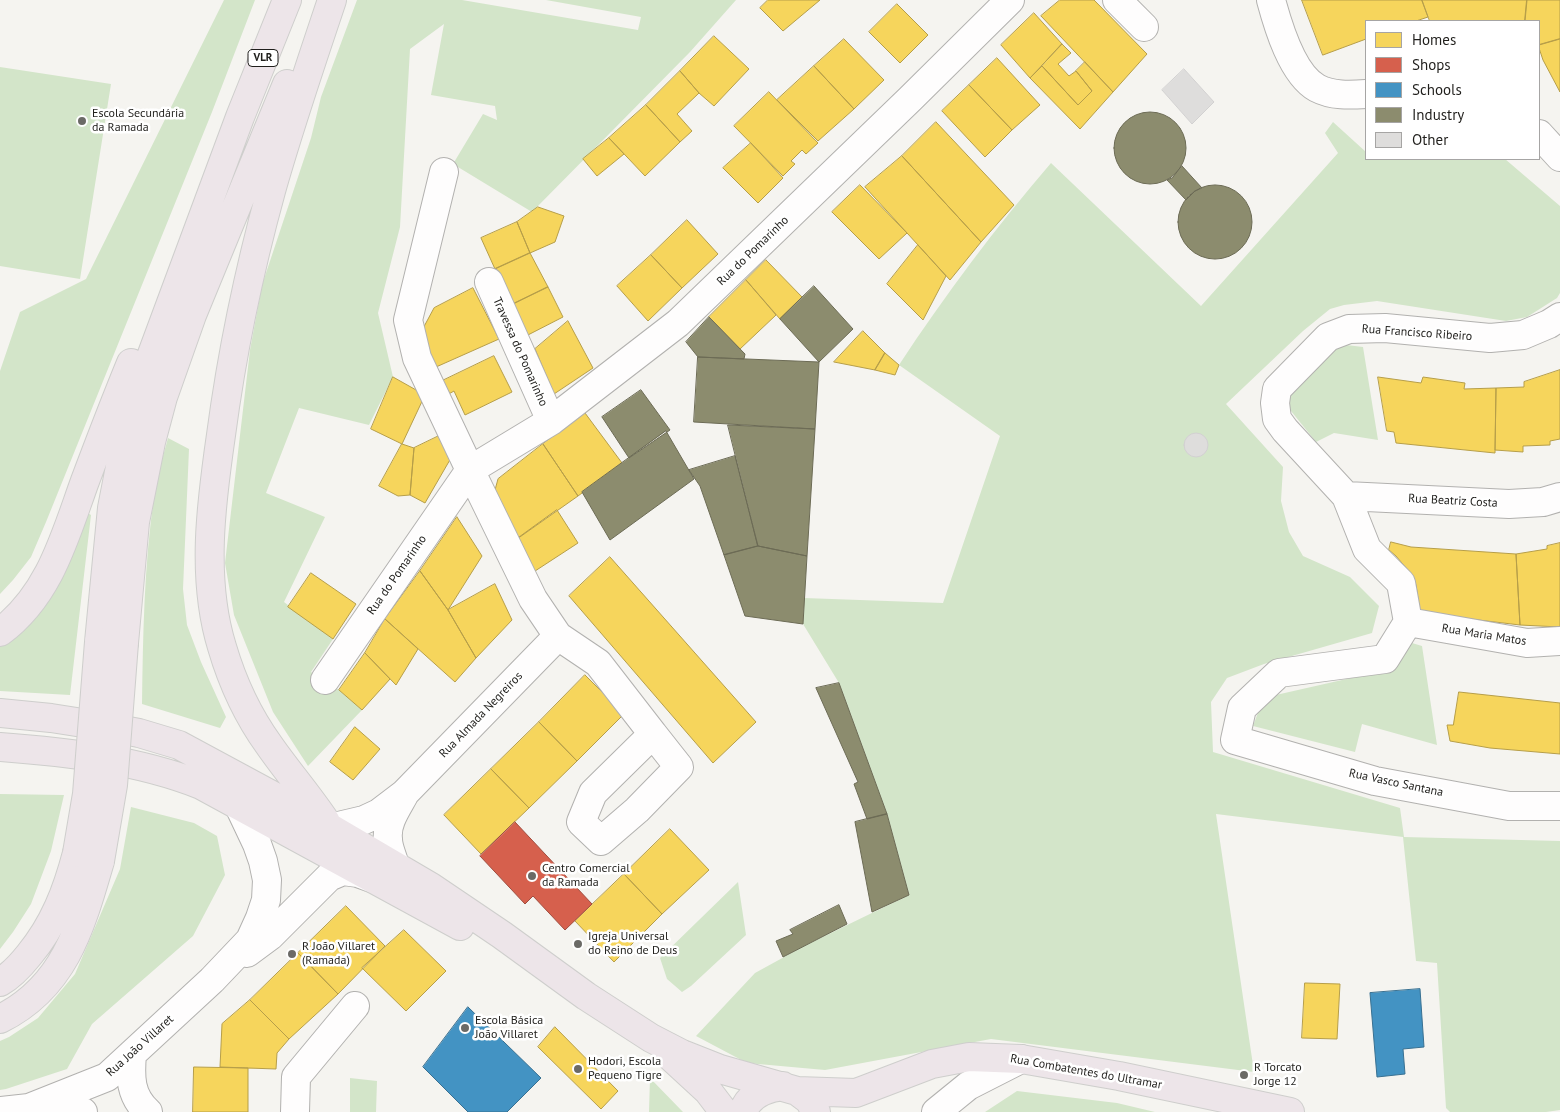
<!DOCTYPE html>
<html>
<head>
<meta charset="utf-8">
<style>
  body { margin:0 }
  #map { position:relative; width:1560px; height:1112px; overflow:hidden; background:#f5f4f0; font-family:"PT Sans",sans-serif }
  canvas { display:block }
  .legend { position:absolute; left:1365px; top:20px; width:175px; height:140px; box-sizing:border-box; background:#fff; border:1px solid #a6a5a4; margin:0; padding:6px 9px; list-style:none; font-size:15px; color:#201f1c }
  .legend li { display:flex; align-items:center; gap:10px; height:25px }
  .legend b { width:25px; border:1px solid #a6a5a4 }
</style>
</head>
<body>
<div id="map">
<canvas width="1560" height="1112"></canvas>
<ul class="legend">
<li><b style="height:14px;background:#f6d55c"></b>Homes</li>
<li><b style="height:14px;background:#d6604d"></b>Shops</li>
<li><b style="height:14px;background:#4393c3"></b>Schools</li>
<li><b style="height:14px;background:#8c8c6e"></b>Industry</li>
<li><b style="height:14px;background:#dedddc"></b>Other</li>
</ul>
</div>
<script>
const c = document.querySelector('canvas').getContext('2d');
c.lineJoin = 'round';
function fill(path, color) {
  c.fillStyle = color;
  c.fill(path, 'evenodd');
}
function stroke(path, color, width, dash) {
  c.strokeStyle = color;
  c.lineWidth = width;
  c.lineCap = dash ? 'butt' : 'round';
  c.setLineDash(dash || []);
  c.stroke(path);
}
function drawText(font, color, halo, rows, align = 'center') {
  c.font = font + ' "PT Sans",sans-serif';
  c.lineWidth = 5;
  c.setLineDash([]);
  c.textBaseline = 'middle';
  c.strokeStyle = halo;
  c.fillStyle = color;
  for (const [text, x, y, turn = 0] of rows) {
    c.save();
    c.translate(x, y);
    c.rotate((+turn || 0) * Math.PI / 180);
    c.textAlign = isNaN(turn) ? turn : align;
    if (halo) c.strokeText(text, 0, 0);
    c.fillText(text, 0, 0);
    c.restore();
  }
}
const green = new Path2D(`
  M224,0H255L212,112L46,522L31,557L13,580L0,594V371L20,312L86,279Z
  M357,0H462L638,30L641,17L546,0H736L690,52L532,212L453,164L483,114L497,120L495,106L431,95L444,24L410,49L400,227L378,313L393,377L369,425L299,408L266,493L325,517L284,602L333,639L311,672L339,690L362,710L308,766L273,712L234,615L225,563L250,350L262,285L311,138L321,97Z
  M0,67L111,84L80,279L0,266Z
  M1333,122L1366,152V159H1505L1560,206V293L1557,298L1527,317L1506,321L1377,301L1344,305L1330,309L1303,331L1226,404L1283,467L1281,501L1289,532L1303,556L1350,577L1379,606L1372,633L1264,664L1227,678L1211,702L1213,752L1400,808L1404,837L1560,841V1110L1546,1112H1450L1446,1108L1437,963L1416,961L1403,837L1216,814L1254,1072L991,1039L825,1070L747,1063L696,1036L755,973L806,945L909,895L887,814L839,683L803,624L804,598L943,603L1000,436L899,365C945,295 996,227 1051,163L1201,306L1338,153L1325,133Z
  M1338,344L1363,347L1378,440L1334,433L1316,442L1287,406L1292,391Z
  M168,438L189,449L183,589L187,625L201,662L226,717L220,728L142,704C143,635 144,566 154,497C156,477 163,457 168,438Z
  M83,510L91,515L70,695L0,691V644L20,634L41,606Z
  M1412,643L1422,646L1437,745L1362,724L1355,752L1253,726L1259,710L1267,697L1373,673L1399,658Z
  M0,794L64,795L51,851L31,904L13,932L0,949Z
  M131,807L194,823L217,836L225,875L193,936L92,1024L67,1069L6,1089L0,1090V1041L9,1037L38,1018L75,974L120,869Z
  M738,882L746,935L691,986L682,992L667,979L660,958Z
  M350,1078L377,1081L376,1112H350Z
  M650,1078L683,1112H649Z
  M1017,1091L1117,1103L1155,1112H985Z`);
const homes = new Path2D(`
  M768,0H820L783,31L760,8Z
  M1060,0H1094L1147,54L1113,92L1041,16Z
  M1302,0H1422L1428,17L1416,21H1366V39L1323,55Z
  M1422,0H1527L1525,21H1430Z
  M1527,0H1560V39L1539,45V21H1525Z
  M897,4L928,35L900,63L869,32Z
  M1034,13L1062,44L1030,78L1001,45Z
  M714,36L749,69L714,106L699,93L680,71Z
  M844,39L884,80L854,109L814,66Z
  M1560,39V92L1543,60L1539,48V45Z
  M1062,44L1071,53L1058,64L1069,76L1076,71L1092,91L1078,105L1042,66Z
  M997,58L1040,105L1012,130L969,85Z
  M1085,62L1113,92L1080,129L1030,78L1042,66L1078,105L1092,91L1076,71Z
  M814,66L854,109L818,141L777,100Z
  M680,71L699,93L677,114L692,131L680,142L646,105Z
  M969,85L1012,130L985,157L942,111Z
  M769,92L818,143L806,154L802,150L791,161L795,164L783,176L734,126Z
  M646,105L680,142L645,176L609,138Z
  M936,122L1014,205L981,242L902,156Z
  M609,138L624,154L597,176L583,159Z
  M751,143L783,178L758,203L723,168Z
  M902,156L981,242L950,280L865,187Z
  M860,185L907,233L879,259L832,212Z
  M538,207L564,216L555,242L530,253L517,222Z
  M687,220L718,254L682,288L651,255Z
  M517,222L530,253L495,269L481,238Z
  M918,245L946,276L923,320L887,284Z
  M530,253L548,287L509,306L495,269Z
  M651,255L682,288L648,321L617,286Z
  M766,260L802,297L780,319L746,280Z
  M746,280L776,315L740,349L709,317Z
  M548,287L563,317L524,337L509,306Z
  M473,288L499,339L436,367L420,334L434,308Z
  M568,321L593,368L554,394L535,349Z
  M863,331L885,353L875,370L834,362Z
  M885,353L899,365L895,375L875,370Z
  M494,356L512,392L465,415L454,391L447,395L440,382Z
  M1560,370V439L1550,441V445L1523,446V452L1495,450L1496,388L1524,387V382Z
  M393,377L425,395L402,444L371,429Z
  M1378,377L1421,383L1423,377L1465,383L1464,389L1496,388L1495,453L1396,443L1394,432L1387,431Z
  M585,413L622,463L578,496L543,444Z
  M443,434L451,458L425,503L410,495L414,448Z
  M402,444L414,448L410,495L398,496L379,486Z
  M543,444L578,496L517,539L495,490L498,479Z
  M557,510L578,543L532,573L517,539Z
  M457,517L482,556L448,610L420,571Z
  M1391,542L1411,547L1516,554L1520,625L1420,613L1416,585L1407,569L1396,556L1389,550Z
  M1560,543V627L1520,625L1516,554L1547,549V546Z
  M610,557L756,722L713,763L569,596Z
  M420,571L448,610L476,658L455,682L385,619Z
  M311,573L356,604L333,639L288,607Z
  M495,584L512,620L476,658L448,610Z
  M385,619L418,649L396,685L365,653Z
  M365,653L390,679L362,710L339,690Z
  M585,675L624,714L577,761L539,722Z
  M1459,692L1560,703V754L1490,748L1450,741L1447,725H1453Z
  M539,722L577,761L529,808L491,769Z
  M355,727L380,749L353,780L330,762Z
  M491,769L529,808L481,854L444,815Z
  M670,829L709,870L662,914L624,874Z
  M624,874L662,914L614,962L575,921Z
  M346,906L385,946L338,994L298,953Z
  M404,930L446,971L406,1011L362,968Z
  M298,953L338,994L289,1039L250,1000Z
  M1305,983L1340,984L1337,1039L1302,1038Z
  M250,1000L289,1039L277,1053L276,1069L220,1067L222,1024Z
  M555,1027L618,1091L601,1109L538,1047Z
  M194,1067L248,1068V1112H193Z`);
const shops = new Path2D(`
  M515,822L592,904L565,930L533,896L525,904L480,856Z`);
const schools = new Path2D(`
  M1420,989L1424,1047L1403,1049L1405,1074L1377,1077L1370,993Z
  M468,1007L541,1078L507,1112H468L423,1067Z`);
const industry = new Path2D(`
  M1114 148a36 36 0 1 1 72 0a36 36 0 1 1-72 0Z
  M1182,166L1202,188L1195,191L1186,200L1167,180L1172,178Z
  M1178 222a37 37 0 1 1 74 0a37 37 0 1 1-74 0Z
  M814,286L853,329L819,362L780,319Z
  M709,317L745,354L744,359L698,357L686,342Z
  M698,357L819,362L815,429L694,422Z
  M641,390L670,430L629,458L602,417Z
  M728,425L815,429L807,556L758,546Z
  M666,431L694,479L610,540L582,492Z
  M735,456L758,546L724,555L700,486L689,470Z
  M758,546L807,556L803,624L745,616L724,555Z
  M839,683L887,814L867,819L854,784L858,782L816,688Z
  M887,814L909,895L872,912L855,822Z
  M839,905L847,924L783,957L776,941L793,934L790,930Z`);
const building = new Path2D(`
  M1184,69L1214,102L1192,124L1162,90Z
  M1184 445a12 12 0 1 1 24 0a12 12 0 1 1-24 0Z`);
const minor = new Path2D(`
  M1117,0L1144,27
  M1271,0C1278,26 1292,74 1317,88C1332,96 1350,95 1366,94
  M1539,134L1560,157
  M444,172L408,320L417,358L470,470L551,421L678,323L910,99L1010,0
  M489,282L551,421
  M1560,317L1549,324L1523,335L1490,338L1385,328L1349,329L1328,337L1277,389L1275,403L1277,419L1285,430L1346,496L1367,549L1401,583L1408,622L1385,659L1279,673L1242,708L1235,740L1375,781L1509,806H1560
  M1346,496L1509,504L1543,502L1560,497
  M1408,622L1527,643L1560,641
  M325,680L470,470L533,599L558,636L598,663L653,734L593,793L581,822L601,841L637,810L679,767L653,734
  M330,828L364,820L379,813L404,794L558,636
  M395,866C393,857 388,848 388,839C386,823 397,808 404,795
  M247,953L270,936L329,877L343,871L358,873L372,878
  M132,1054C130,1077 130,1096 148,1112
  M35,1108L83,1112
  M0,1111L29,1108L107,1077L212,980L250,940L260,918L266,900L267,880L263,861L257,844L239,806
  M295,1112L296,1077L355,1006
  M936,1112L968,1086L1021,1059`);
const major = new Path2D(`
  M0,632C50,595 65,536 85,481C100,441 115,402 131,363
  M99,642L112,508L126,436L139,389L240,117L287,0
  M124,643L135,522L151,442L163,397L192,315L287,84
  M0,713L51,718L102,726L139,733L179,745L305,813L431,887L502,935L586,996L651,1038L682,1054L720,1069L797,1091L809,1100L816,1112
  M0,747C67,752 138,760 201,785L460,926
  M326,822C308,795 287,771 269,745C248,716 232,681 222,647C201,579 211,504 221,435C232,352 249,271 271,191C289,127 311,63 332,0
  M0,982C11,976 21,965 29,955C54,925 67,891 77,853
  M0,1019C65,987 81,926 100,861
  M670,1056L708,1091L724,1112
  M797,1091L856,1093L932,1064L969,1057L1021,1059L1119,1076L1290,1112
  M743,1112C749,1094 766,1088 783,1086`);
const majorBridge = new Path2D(`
  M77,853L87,794L99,642
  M100,861L113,785L124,643`);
const markers = [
  [82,121,5,"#6b6a66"],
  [532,876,5,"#6b6a66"],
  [578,944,5,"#6b6a66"],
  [292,954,5,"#6b6a66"],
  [465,1028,5,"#6b6a66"],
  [578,1069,5,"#6b6a66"],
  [1244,1075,5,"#6b6a66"]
];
const shields = [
  [263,58,30]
];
const shieldNames = [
  ["VLR",263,58]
];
const poiNames = [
  ["Escola Secundária",92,114],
  ["da Ramada",92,128],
  ["Centro Comercial",542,869],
  ["da Ramada",542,883],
  ["Igreja Universal",588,937],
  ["do Reino de Deus",588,951],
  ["R João Villaret",302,947],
  ["(Ramada)",302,961],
  ["Escola Básica",475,1021],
  ["João Villaret",475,1035],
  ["Hodori, Escola",588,1062],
  ["Pequeno Tigre",588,1076],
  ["R Torcato",1254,1068],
  ["Jorge 12",1254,1082]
];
const streetNames = [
  ["Rua do Pomarinho",753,251,-44],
  ["Rua Francisco Ribeiro",1417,333,4],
  ["Travessa do Pomarinho",520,352,66],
  ["Rua Beatriz Costa",1453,501,3],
  ["Rua do Pomarinho",397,575,-55],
  ["Rua Maria Matos",1484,635,9],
  ["Rua Almada Negreiros",481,715,-46],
  ["Rua Vasco Santana",1396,783,12],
  ["Rua João Villaret",140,1046,-42],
  ["Rua Combatentes do Ultramar",1086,1072,10]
];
fill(green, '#d3e5c9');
fill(homes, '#f6d55c');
stroke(homes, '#b69e49', 1);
fill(shops, '#d6604d');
stroke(shops, '#9f4c3e', 1);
fill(schools, '#4393c3');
stroke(schools, '#387091', 1);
fill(industry, '#8c8c6e');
stroke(industry, '#6c6b55', 1);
fill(building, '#dedddc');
stroke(building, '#d2d1d1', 1);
stroke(minor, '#b2b1af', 30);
stroke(major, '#cececc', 30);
stroke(minor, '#fefdfd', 28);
stroke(major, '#ede5e9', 28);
stroke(majorBridge, '#cececc', 30, []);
stroke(majorBridge, '#ede5e9', 28);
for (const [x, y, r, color] of markers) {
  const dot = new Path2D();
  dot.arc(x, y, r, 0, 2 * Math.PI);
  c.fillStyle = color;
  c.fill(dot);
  stroke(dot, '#fff', 2);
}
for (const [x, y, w] of shields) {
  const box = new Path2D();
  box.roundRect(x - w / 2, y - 8.5, w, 17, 4);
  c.fillStyle = '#fff';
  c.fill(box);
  stroke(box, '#201f1c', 1);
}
drawText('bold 11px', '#201f1c', null, shieldNames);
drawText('12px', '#201f1c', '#fff', poiNames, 'left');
drawText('12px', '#201f1c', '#fff', streetNames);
</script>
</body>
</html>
